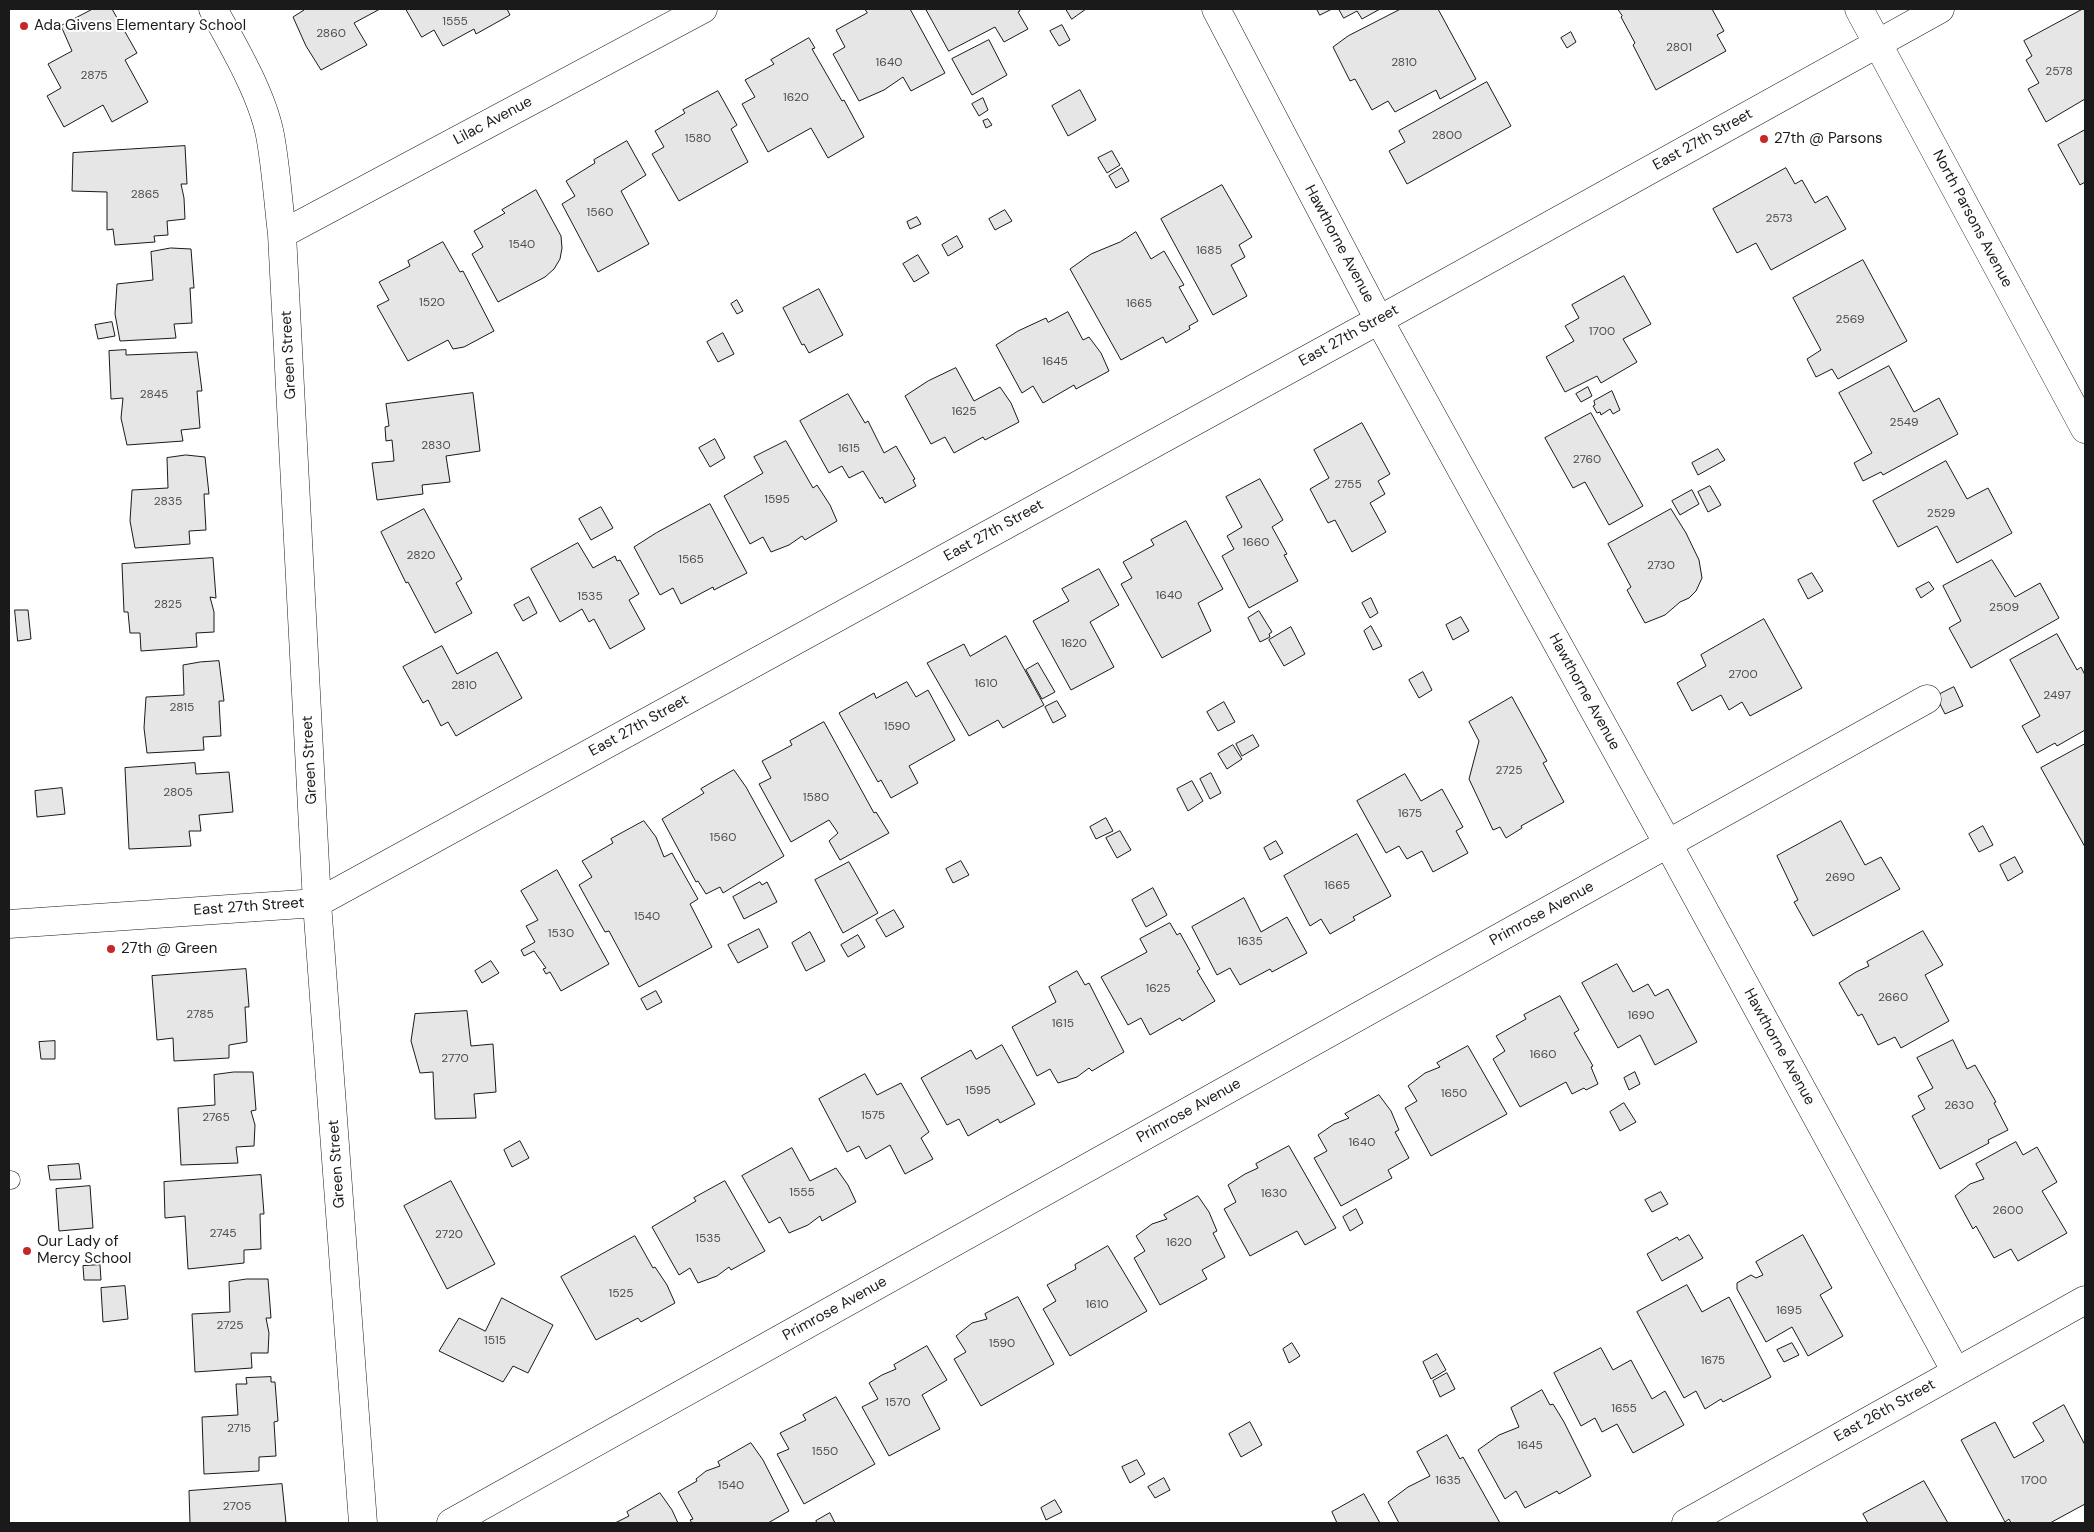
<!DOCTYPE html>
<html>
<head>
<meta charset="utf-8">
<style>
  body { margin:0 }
  #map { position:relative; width:2094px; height:1532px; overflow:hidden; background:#fff; font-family:"DM Sans",sans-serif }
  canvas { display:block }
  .frame { position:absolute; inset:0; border:10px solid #1a1a1a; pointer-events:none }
</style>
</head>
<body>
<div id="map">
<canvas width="2094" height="1532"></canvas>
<div class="frame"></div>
</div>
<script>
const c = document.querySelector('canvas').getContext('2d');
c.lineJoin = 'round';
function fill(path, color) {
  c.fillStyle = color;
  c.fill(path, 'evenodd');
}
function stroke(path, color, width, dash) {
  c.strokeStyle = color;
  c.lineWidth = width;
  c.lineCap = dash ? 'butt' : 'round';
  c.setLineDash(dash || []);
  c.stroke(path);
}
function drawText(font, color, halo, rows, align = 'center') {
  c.font = font + ' "DM Sans",sans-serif';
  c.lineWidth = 4;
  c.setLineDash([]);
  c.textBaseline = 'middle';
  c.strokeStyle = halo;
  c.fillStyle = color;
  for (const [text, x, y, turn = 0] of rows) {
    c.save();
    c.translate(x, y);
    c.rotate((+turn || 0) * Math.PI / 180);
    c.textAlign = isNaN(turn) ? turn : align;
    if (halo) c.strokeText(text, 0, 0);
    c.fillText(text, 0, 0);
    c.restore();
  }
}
const building = new Path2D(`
  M93,9H112L137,53L125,60L148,102L112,122L103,105L64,127L47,96L61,88L48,64L72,51L61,26Z
  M304,9H380L354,23L367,45L321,70L306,46L293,17L304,10Z
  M406,9H507L510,15L476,34L474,29L443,46L434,30L422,37Z
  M865,9H910L945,73L911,91L903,77L884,90L859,101L833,54L845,47L836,30L867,13Z
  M926,9H1019L1020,11L1018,12L1028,29L1004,42L995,27L949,51Z
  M1066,9H1086L1072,19Z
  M1317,9H1332L1320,15Z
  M1339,9H1380L1362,19L1357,11L1344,18Z
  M1401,9H1438L1476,79L1440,99L1436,90L1395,112L1388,101L1372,110L1355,79L1350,81L1333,47L1348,36Z
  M1618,9H1712L1724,31L1717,35L1726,51L1656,90L1633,45L1635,43L1621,17L1622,16Z
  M2083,9H2085V99L2046,122L2028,89L2039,83L2026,60L2032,56L2024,41Z
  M1062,25L1070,40L1059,46L1050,31Z
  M1571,32L1576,42L1567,48L1561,38Z
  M809,38L815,48L812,49L842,101L844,100L864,137L828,158L811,128L768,152L742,104L755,97L745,80L774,64L771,60Z
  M989,40L1007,75L972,95L952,59Z
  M1487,82L1511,126L1407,184L1389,151L1405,142L1399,131Z
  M1080,90L1096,120L1068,136L1052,106Z
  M718,91L737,125L731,129L748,162L679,201L652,154L664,147L655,131L685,113L683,110Z
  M983,98L988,110L979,116L972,104Z
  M988,119L992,125L986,128L983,121Z
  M2085,130V182L2080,185L2058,145Z
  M627,141L646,175L621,191L649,244L598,272L562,204L575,196L566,181L595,163L594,160Z
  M185,146L187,184H181L184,198L185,219L167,221L168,235L154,236L155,242L115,245L113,229L107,230V192L72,191L73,153Z
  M1112,151L1120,165L1107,173L1098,158Z
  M1122,168L1129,181L1116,188L1109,176Z
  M1786,168L1795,184L1802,180L1815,203L1827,196L1846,229L1771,270L1756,243L1737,253L1713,209Z
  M1222,185L1252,237L1239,245L1245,257L1231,265L1247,296L1213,315L1161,219Z
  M536,190L561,236L562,248L560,259L554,269L545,277L498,302L472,254L483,247L474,231L505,213L502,210Z
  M1005,210L1012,221L995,230L989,219Z
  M917,217L921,224L910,229L907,222Z
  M1136,232L1151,259L1164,251L1184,285L1179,287L1198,321L1189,326L1190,329L1166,343L1163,337L1121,360L1070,269L1091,254L1120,242Z
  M957,236L963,247L948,256L942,245Z
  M443,242L460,272L463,271L494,331L464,347L453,349L448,340L408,361L377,306L389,300L379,282L410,266L408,261Z
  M171,248L191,249L194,288H190L192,323L174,324L176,338L120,341L115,314L117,284L153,280L151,252Z
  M918,255L929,273L914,282L903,264Z
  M1863,260L1907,341L1838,379L1832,369L1816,377L1807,359L1821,350L1793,298Z
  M1624,276L1651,324L1623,339L1637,362L1601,383L1597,376L1565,392L1546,357L1574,341L1565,326L1579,318L1572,305Z
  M819,289L843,335L809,353L804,344L802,345L783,308Z
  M737,300L743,311L737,314L731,304Z
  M1068,312L1083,340L1089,337L1101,353L1109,371L1076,389L1074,385L1043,403L1033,386L1022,393L996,345L1018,331L1046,318L1048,322Z
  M112,322L115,336L98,339L95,325Z
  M723,333L734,354L718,362L707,342Z
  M126,350V355L197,352L202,391H197L200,428L181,430L183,441L127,445L121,418L123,398L111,399L109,351Z
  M1889,366L1914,412L1939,398L1958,434L1883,475L1881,472L1863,481L1854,463L1872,453L1839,393Z
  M956,368L974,401L1000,387L1011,403L1019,422L985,440L983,437L954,453L945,437L931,444L905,396L928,381Z
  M1588,387L1592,396L1581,402L1576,394Z
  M1612,391L1620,410L1613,414L1610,409L1601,415L1600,412L1597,413L1593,406L1595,405L1594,401Z
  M473,393L480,451L446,456L450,482L422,485L423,494L377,500L372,463L394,461L392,440L386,441L385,427L389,426L386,404Z
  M848,394L865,423L868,421L884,453L896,446L915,479L913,480L916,486L885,503L882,497L880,499L863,471L849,478L842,466L829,473L800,421Z
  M1591,413L1643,506L1609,525L1585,482L1573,488L1545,438Z
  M1362,423L1390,474L1378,481L1385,494L1370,503L1386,532L1352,552L1335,520L1328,523L1310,489L1329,478L1314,450Z
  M715,439L725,458L710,467L699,448Z
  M786,441L813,488L817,485L830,505L837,521L805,540L802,536L789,545L771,552L763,537L750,544L724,496L763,473L754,457Z
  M1718,449L1725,460L1698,475L1692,463Z
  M186,455L205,457L209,494H204L206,530L189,531L190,544L135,548L130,521L132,490L168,488L167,458Z
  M1946,461L1967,499L1988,488L2012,533L1957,563L1937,526L1898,547L1873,501Z
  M1260,479L1283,520L1272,527L1287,554L1284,555L1298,581L1249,608L1222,556L1234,549L1227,536L1242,527L1226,497Z
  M1710,486L1721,505L1708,512L1698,492Z
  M1692,490L1699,504L1680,515L1672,501Z
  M710,504L747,573L714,590L713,587L681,604L673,588L660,595L634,547L656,533Z
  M601,507L613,528L591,540L579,519Z
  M424,509L462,579L456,583L472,613L435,633L408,582L406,583L381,532Z
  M1671,509L1686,533L1699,560L1702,578L1696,591L1689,598L1680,602L1665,615L1645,623L1627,590L1631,587L1608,544Z
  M1186,521L1223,589L1198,603L1211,631L1162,658L1121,584L1132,578L1123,562L1154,545L1151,540Z
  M578,543L593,568L615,556L617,561L620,560L639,594L629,600L645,629L610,649L594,619L589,622L582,609L560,622L531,569Z
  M213,558L216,598L210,597L214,612V632L196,633L197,647L141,651L140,633H130L128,612H124L122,564Z
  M1992,560L2015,597L2040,583L2059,618L1971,668L1949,628L1961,621L1943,586Z
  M1099,569L1119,605L1090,622L1114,667L1071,690L1033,621L1069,601L1062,589Z
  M1812,573L1823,591L1808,599L1798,580Z
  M1929,582L1934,589L1921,598L1916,589Z
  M529,597L537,613L523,621L514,605Z
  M1371,598L1378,613L1370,618L1362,603Z
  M15,610H28L31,639L18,641Z
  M1259,611L1272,632L1269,634L1270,637L1260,642L1248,618Z
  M1461,617L1469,631L1453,640L1446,625Z
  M1764,619L1802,688L1750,716L1742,702L1729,710L1721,695L1692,711L1677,683L1706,666L1701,655Z
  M1371,626L1382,646L1373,650L1364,631Z
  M1291,627L1305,654L1284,666L1269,640Z
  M2057,634L2077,670L2081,667L2085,675V730L2057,746L2055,743L2037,753L2022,726L2040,716L2010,660Z
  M1006,636L1044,705L1003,728L998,720L969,736L927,663L964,644L970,656Z
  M442,646L457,674L497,652L522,698L456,736L448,722L441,726L428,700L423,703L403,667Z
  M219,661L224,701H219L221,736L203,737L204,750L147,753L144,728L146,697L184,695L183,665L200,662Z
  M1038,663L1055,692L1042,699L1026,670Z
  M1423,672L1432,690L1419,698L1409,680Z
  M907,682L916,697L928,690L955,740L909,766L918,783L891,798L881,780L878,782L839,713L874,693L876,698Z
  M1954,687L1963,706L1945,714L1936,696Z
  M1512,697L1547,761L1543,763L1564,802L1521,826L1522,828L1506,838L1500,827L1493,830L1469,779L1479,741L1469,722Z
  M1057,701L1066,716L1053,723L1045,707Z
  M1224,702L1235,722L1218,731L1207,712Z
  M824,722L874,813L876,812L889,833L840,860L829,841L838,833L829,820L791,842L759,784L771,778L762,761L792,745L790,741Z
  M1253,735L1259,746L1242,756L1236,744Z
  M2085,744V847L2041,768Z
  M1233,745L1242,759L1227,769L1218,754Z
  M195,763L196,774L229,772L233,812L199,815L201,831H189L191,846L129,849L125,768Z
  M734,770L746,787L784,856L723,893L720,887L706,894L698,881L696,882L662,819L704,793L701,789Z
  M1211,773L1221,793L1210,799L1200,779Z
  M1405,774L1421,801L1442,789L1463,827L1456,831L1468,853L1433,872L1422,851L1407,859L1399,846L1386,853L1357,801Z
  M1192,781L1203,801L1188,811L1177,789Z
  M62,788L65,814L37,817L35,791Z
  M1106,818L1113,831L1096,839L1090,827Z
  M644,821L656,837L664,857L672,853L698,899L690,904L712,947L639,987L609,931L605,932L579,885L592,877L582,861L613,843L611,839Z
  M1841,821L1865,865L1881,857L1900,889L1813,936L1794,902L1798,900L1777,856Z
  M1983,826L1993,845L1979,852L1969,834Z
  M1120,831L1131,850L1117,858L1106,838Z
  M1357,834L1391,896L1353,917L1355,920L1330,934L1321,919L1310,926L1284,876Z
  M1276,841L1283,853L1270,860L1264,848Z
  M2015,857L2023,872L2008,881L2000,865Z
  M961,861L969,875L953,883L946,869Z
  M849,862L878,913L843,933L815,880Z
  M557,870L609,964L561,991L550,972L546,974L543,969L546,968L534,951L524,956L521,950L535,942L526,926L538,920L521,891Z
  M760,882L762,885L767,882L777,902L744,919L733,897Z
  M1153,888L1167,915L1146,927L1132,900Z
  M1244,898L1261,932L1287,917L1307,953L1272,972L1270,969L1240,985L1230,968L1217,975L1192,927Z
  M894,910L904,927L886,937L876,920Z
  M1170,923L1177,935L1180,933L1200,969L1197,971L1215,1001L1182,1021L1180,1018L1150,1035L1141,1018L1128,1025L1101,977L1147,952L1140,939Z
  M759,929L768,947L738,963L728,945Z
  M1923,931L1943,965L1925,975L1949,1021L1901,1048L1895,1037L1878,1045L1862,1014L1858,1016L1839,983L1856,972L1869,966L1867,962Z
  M810,932L825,961L806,971L792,943Z
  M858,935L865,947L848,957L841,945Z
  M491,961L499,973L482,983L475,971Z
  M1617,964L1633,992L1648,984L1655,996L1668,989L1697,1042L1655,1065L1640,1035L1618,1048L1582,983Z
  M246,969L249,1007H245L247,1042L229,1045V1058L174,1061L173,1038L157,1040L152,976Z
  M1077,971L1085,985L1089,983L1124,1052L1092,1071L1089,1068L1077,1077L1058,1083L1050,1069L1037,1076L1012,1027L1056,1002L1049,987Z
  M656,991L662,1002L647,1010L641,999Z
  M1560,996L1579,1030L1574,1033L1593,1066L1591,1067L1598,1084L1586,1090L1584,1088L1572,1094L1566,1082L1520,1107L1493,1059L1505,1051L1496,1036L1526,1019L1524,1015Z
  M467,1011L471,1046L493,1044L496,1092L474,1094L476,1118L435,1119L433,1072L420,1073L411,1041L415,1014Z
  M1953,1040L1967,1069L1975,1065L1996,1102L1994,1103L2008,1130L1988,1140L1989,1143L1940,1169L1912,1116L1925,1109L1918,1096L1933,1088L1917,1058Z
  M55,1041V1059H41L39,1042Z
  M1002,1045L1035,1104L1000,1123L998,1119L968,1136L959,1119L947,1125L921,1078L971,1050L976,1059Z
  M1468,1046L1507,1114L1431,1156L1405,1108L1417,1101L1408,1086L1425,1073L1440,1067L1437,1063Z
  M234,1072H253L256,1110L251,1111L255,1125L254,1146L236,1147L238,1163L181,1165L178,1108L215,1105L214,1075Z
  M1635,1072L1640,1084L1629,1090L1624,1078Z
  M865,1074L877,1095L901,1083L929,1132L921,1138L933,1159L905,1174L890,1145L866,1159L859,1146L847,1152L819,1099Z
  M1379,1095L1391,1111L1399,1130L1395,1132L1409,1158L1388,1170L1392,1178L1341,1206L1314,1158L1327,1151L1318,1135L1334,1124L1349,1118L1345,1114Z
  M1624,1103L1636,1122L1620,1131L1610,1112Z
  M520,1141L529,1158L512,1167L504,1150Z
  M2016,1142L2023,1155L2037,1147L2057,1182L2042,1191L2067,1233L2018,1261L2011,1249L1994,1258L1976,1226L1973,1229L1955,1196L1970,1184L1984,1179L1976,1164Z
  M1289,1146L1336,1228L1305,1245L1297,1231L1250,1256L1224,1209L1236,1202L1228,1185L1245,1174L1258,1168L1256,1164Z
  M792,1148L810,1181L836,1168L848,1185L856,1202L822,1221L820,1216L808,1225L789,1233L780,1217L769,1223L742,1176Z
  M79,1164L81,1179L50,1180L48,1166Z
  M261,1175L264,1214H260L261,1249L244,1250V1263L188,1269L185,1216L165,1218L164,1182Z
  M451,1181L495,1264L447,1289L404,1206Z
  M725,1181L765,1251L731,1270L729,1267L717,1276L698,1283L690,1268L679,1275L652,1227L696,1201L694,1198Z
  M90,1186L93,1228L59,1231L56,1189Z
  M1661,1192L1668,1204L1652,1212L1645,1200Z
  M1198,1196L1209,1212L1217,1231L1213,1233L1225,1257L1202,1270L1207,1279L1160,1305L1134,1258L1145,1251L1136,1236L1152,1224L1167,1219L1164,1215Z
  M1356,1209L1363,1223L1350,1231L1343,1217Z
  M1689,1235L1703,1258L1662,1281L1647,1254L1677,1237L1679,1240Z
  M1803,1235L1832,1288L1820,1295L1843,1336L1808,1356L1792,1327L1766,1342L1737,1289V1283L1751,1275L1756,1278L1763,1275L1756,1262Z
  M635,1236L653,1268L655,1267L667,1285L675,1303L641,1322L638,1318L596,1340L561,1277Z
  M1108,1246L1147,1311L1070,1356L1043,1309L1056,1301L1047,1285L1076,1269L1075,1265Z
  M100,1265L101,1280H84L83,1266Z
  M247,1279H268L271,1318H266L269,1333L268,1353H251L252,1368L195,1372L192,1314L230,1312L229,1282Z
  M1687,1285L1702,1312L1729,1297L1771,1377L1723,1402L1721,1399L1705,1409L1696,1391L1684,1398L1637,1312Z
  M125,1286L128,1319L103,1322L101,1288Z
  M1018,1297L1054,1364L981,1406L954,1359L966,1352L956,1336L972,1323L987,1319L985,1314Z
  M502,1298L553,1325L528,1373L513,1366L503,1382L439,1351L459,1318L485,1331Z
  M1292,1343L1300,1356L1289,1363L1283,1349Z
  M1792,1343L1799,1355L1784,1362L1777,1350Z
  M927,1346L947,1380L922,1395L940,1429L889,1456L862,1407L878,1399L869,1383L882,1375L896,1369L894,1365Z
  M1601,1348L1613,1370L1631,1360L1652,1399L1665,1391L1684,1425L1633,1453L1617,1424L1602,1432L1595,1418L1581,1426L1554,1373Z
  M1437,1354L1446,1370L1431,1379L1423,1362Z
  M1447,1373L1455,1389L1440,1397L1433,1381Z
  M271,1377V1382H275L278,1421L274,1422L276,1456L259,1457V1471L204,1474L202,1417L238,1415L236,1384H247L246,1378Z
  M1542,1390L1550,1405L1553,1404L1564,1422L1591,1476L1559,1494L1557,1491L1525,1508L1516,1491L1505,1499L1478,1450L1499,1435L1519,1427L1511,1408Z
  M836,1397L875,1464L804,1504L777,1454L789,1449L780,1433L806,1420L803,1415Z
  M2064,1405L2085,1445V1504L2050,1523H2011L2009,1519L2005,1522L1961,1440L1995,1422L2014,1458L2044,1441L2033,1423Z
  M1250,1422L1262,1445L1241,1457L1229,1434Z
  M1447,1435L1460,1459L1463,1457L1500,1523H1399L1388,1502L1408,1487L1430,1476L1417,1452Z
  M751,1443L763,1460L789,1511L768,1523H692L690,1520L693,1519L678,1492L697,1481L696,1479L706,1471L720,1466L718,1462Z
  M1137,1460L1145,1474L1130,1483L1122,1467Z
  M1164,1478L1170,1490L1155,1498L1148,1487Z
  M1924,1481L1948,1523H1868L1863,1514Z
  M282,1484L286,1523H190L189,1491Z
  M660,1493L672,1510L678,1523H615L629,1516L627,1512Z
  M1364,1494L1380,1523H1337L1332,1512Z
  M1055,1500L1062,1512L1046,1520L1041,1508Z
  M830,1513L835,1523H817L816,1521Z`);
const service = new Path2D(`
  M9,1180H11`);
const minor = new Path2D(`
  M213,9C233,45 262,94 270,135C276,167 278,201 282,234L317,903L363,1523
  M1216,9L1379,320L1668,844L1956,1372
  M1859,9L2085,429
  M282,234L703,9
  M9,924L317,903L1379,320L1940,9
  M451,1523L1927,699
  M1686,1523L2085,1300`);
const markers = [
  [24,26,5,"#c62828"],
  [1764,139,5,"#c62828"],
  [111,949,5,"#c62828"],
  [27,1251,5,"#c62828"]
];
const numberNames = [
  ["1555",455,22],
  ["2860",331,34],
  ["2801",1679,48],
  ["1640",889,63],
  ["2810",1404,63],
  ["2578",2059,72],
  ["2875",94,76],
  ["1620",796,98],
  ["2800",1447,136],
  ["1580",698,139],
  ["2865",145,195],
  ["1560",600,213],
  ["2573",1779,219],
  ["1540",522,245],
  ["1685",1209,251],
  ["1520",432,303],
  ["1665",1139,304],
  ["2569",1850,320],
  ["1700",1602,332],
  ["1645",1055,362],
  ["2845",154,395],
  ["1625",964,412],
  ["2549",1904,423],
  ["2830",436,446],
  ["1615",849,449],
  ["2760",1587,460],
  ["2755",1348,485],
  ["1595",777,500],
  ["2835",168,502],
  ["2529",1941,514],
  ["1660",1256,543],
  ["2820",421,556],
  ["1565",691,560],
  ["2730",1661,566],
  ["1640",1169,596],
  ["1535",590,597],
  ["2825",168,605],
  ["2509",2004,608],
  ["1620",1074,644],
  ["2700",1743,675],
  ["1610",986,684],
  ["2810",464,686],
  ["2497",2057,696],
  ["2815",182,708],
  ["1590",897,727],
  ["2725",1509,771],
  ["2805",178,793],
  ["1580",816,798],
  ["1675",1410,814],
  ["1560",723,838],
  ["2690",1840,878],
  ["1665",1337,886],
  ["1540",647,917],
  ["1530",561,934],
  ["1635",1250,942],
  ["1625",1158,989],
  ["2660",1893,998],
  ["2785",200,1015],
  ["1690",1641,1016],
  ["1615",1063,1024],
  ["1660",1543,1055],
  ["2770",455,1059],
  ["1595",978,1091],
  ["1650",1454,1094],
  ["2630",1959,1106],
  ["1575",873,1116],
  ["2765",216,1118],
  ["1640",1362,1143],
  ["1555",802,1193],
  ["1630",1274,1194],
  ["2600",2008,1211],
  ["2745",223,1234],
  ["2720",449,1235],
  ["1535",708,1239],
  ["1620",1179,1243],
  ["1525",621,1294],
  ["1610",1097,1305],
  ["1695",1789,1311],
  ["2725",230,1326],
  ["1515",495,1341],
  ["1590",1002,1344],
  ["1675",1713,1361],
  ["1570",898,1403],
  ["1655",1624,1409],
  ["2715",239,1429],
  ["1645",1530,1446],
  ["1550",825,1452],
  ["1635",1448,1481],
  ["1700",2034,1481],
  ["1540",731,1486],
  ["2705",237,1507]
];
const poiNames = [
  ["Ada Givens Elementary School",34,26],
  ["27th @ Parsons",1774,139],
  ["27th @ Green",121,949],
  ["Our Lady of",37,1242],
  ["Mercy School",37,1259]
];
const streetNames = [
  ["Lilac Avenue",493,121,-28],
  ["East 27th Street",1703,140,-29],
  ["North Parsons Avenue",1972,219,62],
  ["Hawthorne Avenue",1339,244,62],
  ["East 27th Street",1349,336,-29],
  ["Green Street",289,355,-93],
  ["East 27th Street",994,531,-29],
  ["Hawthorne Avenue",1584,692,61],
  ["East 27th Street",639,726,-29],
  ["Green Street",310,760,-93],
  ["East 27th Street",249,907,-4],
  ["Primrose Avenue",1542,914,-29],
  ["Hawthorne Avenue",1779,1047,61],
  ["Primrose Avenue",1189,1111,-29],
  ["Green Street",337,1164,-94],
  ["Primrose Avenue",835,1309,-29],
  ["East 26th Street",1885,1411,-29]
];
fill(building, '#e6e6e6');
stroke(building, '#1a1a1a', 1);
stroke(service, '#1a1a1a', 19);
stroke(minor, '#1a1a1a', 29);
stroke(service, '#fff', 18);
stroke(minor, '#fff', 28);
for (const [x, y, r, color] of markers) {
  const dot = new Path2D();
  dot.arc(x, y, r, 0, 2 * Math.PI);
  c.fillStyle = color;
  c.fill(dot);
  stroke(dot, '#fff', 2);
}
drawText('12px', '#4d4d4d', null, numberNames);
drawText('15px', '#1a1a1a', '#fff', poiNames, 'left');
drawText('15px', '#1a1a1a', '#fff', streetNames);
</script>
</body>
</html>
